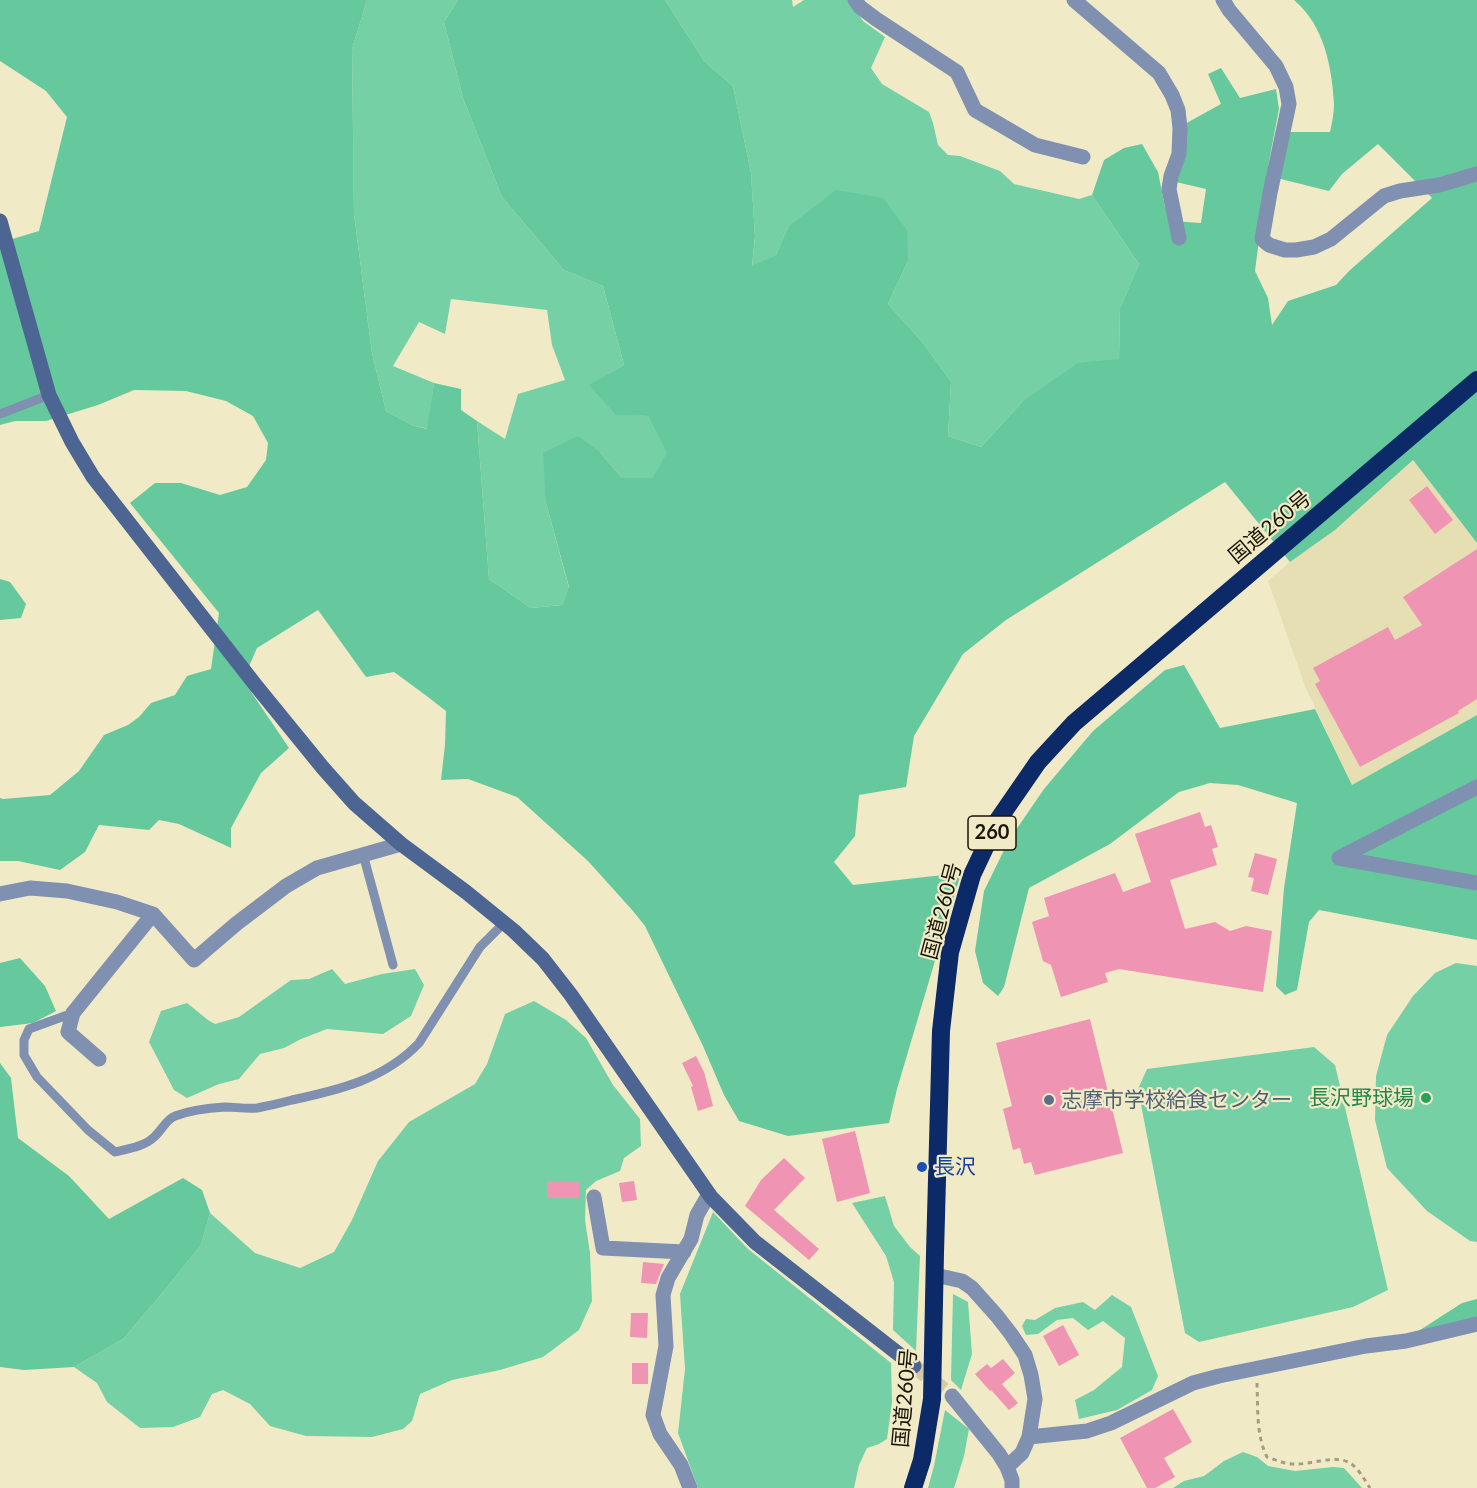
<!DOCTYPE html>
<html>
<head>
<meta charset="utf-8">
<style>
  body { margin:0 }
  canvas { display:block; background:#f1eac6 }
</style>
</head>
<body>
<canvas width="1477" height="1488"></canvas>
<script>
const c = document.querySelector('canvas').getContext('2d');
c.lineJoin = 'round';
function fill(path, color) {
  c.fillStyle = color;
  c.fill(path, 'evenodd');
}
function stroke(path, color, width, dash) {
  c.strokeStyle = color;
  c.lineWidth = width;
  c.lineCap = dash ? 'butt' : 'round';
  c.setLineDash(dash || []);
  c.stroke(path);
}
function drawText(font, color, halo, rows, align = 'center') {
  c.font = font + ' Lato,"Noto Sans JP",sans-serif';
  c.lineWidth = 4.5;
  c.setLineDash([]);
  c.textBaseline = 'middle';
  c.strokeStyle = halo;
  c.fillStyle = color;
  for (const [text, x, y, turn = 0] of rows) {
    c.save();
    c.translate(x, y);
    c.rotate((+turn || 0) * Math.PI / 180);
    c.textAlign = isNaN(turn) ? turn : align;
    if (halo) c.strokeText(text, 0, 0);
    c.fillText(text, 0, 0);
    c.restore();
  }
}
const built = new Path2D(`
  M1413,460L1477,543V715L1352,785L1306,689L1268,581L1290,562L1335,530Z`);
const green = new Path2D(`
  M367,0H458L444,22L463,98L502,197L564,270L603,286L624,365L590,385L616,414L648,416L668,453L652,478H622L600,452L546,503L569,588L562,605L531,608L489,579L477,421L505,439L518,394L565,380L552,345L547,310L451,299L445,334L419,322L393,366L434,383L428,429L412,425L386,411L372,353L354,214L352,49Z
  M665,0H792L793,7L804,0H849L863,21L885,37L871,68L882,84L929,112L933,123L938,145L948,155L960,156L1000,171L1014,184L1079,199L1092,195L1139,264L1120,308L1119,359L1023,401L981,447L948,436L951,382L924,344L888,304L908,261L788,227L776,255L752,267L755,236L751,173L733,86L704,61Z
  M1456,963L1477,966V1242L1470,1241L1427,1211L1387,1168L1375,1120L1376,1076L1387,1035L1413,996L1435,973Z
  M332,969L345,984L382,974L415,969L424,985L411,1016L383,1034L327,1029L301,1039L284,1048L260,1054L239,1079L219,1084L187,1098L174,1090L149,1042L161,1011L187,1003L208,1020L215,1024L239,1017L291,980L309,979Z
  M534,1001L566,1020L586,1038L613,1085L640,1119L641,1146L624,1158L620,1171L596,1181L586,1190L585,1220L590,1253L592,1301L579,1330L543,1357L500,1370L452,1380L420,1394L412,1421L403,1429L372,1437L306,1436L270,1426L250,1404L223,1390L212,1394L200,1417L173,1427L140,1428L107,1402L97,1383L74,1367L123,1339L159,1297L201,1245L210,1213L255,1253L300,1268L334,1252L352,1220L378,1161L409,1122L475,1084L487,1064L505,1014Z
  M1314,1047L1335,1065L1388,1290L1353,1307L1199,1342L1185,1333L1138,1089L1147,1069Z
  M885,1196L894,1226L910,1247L920,1256L916,1351L893,1330L894,1282L886,1256L852,1203Z
  M713,1212L748,1249L891,1363L892,1402L887,1439L879,1444L867,1448L859,1465L854,1488H698L678,1433L685,1369L680,1294Z
  M953,1294L968,1302L972,1354L961,1390L951,1380Z
  M1112,1295L1131,1307L1158,1376L1152,1390L1117,1410L1079,1419L1075,1400L1094,1390L1122,1367L1125,1338L1103,1321L1088,1330L1073,1318L1057,1320L1038,1334L1026,1335L1022,1326L1026,1319L1035,1320L1055,1308L1083,1302L1095,1310Z
  M945,1410L969,1429L964,1456L954,1488H928L934,1466Z
  M1243,1452L1257,1457L1268,1466L1295,1471L1333,1467L1344,1468L1362,1488H1173L1184,1481L1204,1476L1224,1461Z`);
const forest = new Path2D(`
  M0,0H367L352,49L354,214L372,353L386,411L412,425L427,429L434,383L461,389V410L477,421L489,579L531,608L562,605L569,587L546,503L543,453L578,436L600,452L622,478H652L667,453L648,416L616,415L589,385L624,365L603,286L564,270L502,197L463,98L444,22L458,0H665L704,61L733,86L751,173L755,236L752,266L776,255L788,227L836,190L883,198L907,230L908,261L888,304L924,344L951,382L948,436L981,447L1023,401L1078,363L1119,359L1120,308L1139,264L1092,195L1104,160L1124,148L1142,144L1158,172L1165,207L1172,221L1201,223L1206,189L1176,182L1183,125L1221,104L1208,74L1221,68L1240,98L1276,89L1279,109L1269,161L1255,271L1268,298L1272,325L1288,301L1336,285L1349,271L1432,198L1378,144L1342,174L1329,191L1277,178L1289,132H1330C1332,123 1334,113 1334,104C1332,67 1324,25 1294,0H1477V543L1413,460L1335,530L1290,562L1225,482L1006,620L963,654L914,736L906,787L859,795L855,836L834,862L853,885L961,873L897,1089L889,1123L788,1136L739,1121L724,1095L703,1046L645,926L633,911L588,861L517,797L468,779L441,780L445,745L446,711L424,694L394,672L366,677L318,610L257,648L243,680L289,748L261,773L231,828V848L179,824L159,820L149,830L99,825L85,852L60,870L18,861H0V798L3,799L50,795L79,771L104,735L128,725L139,717L151,703L175,695L187,676L211,669L219,613L130,503L155,483H181L220,495L247,487L266,460L268,443L253,416L226,401L186,391L134,390L98,405L46,421H15L0,425V215L9,240L39,231L67,117L46,91L0,61Z
  M0,579L10,582L26,604L21,618L0,620Z
  M1184,665L1220,728L1315,709L1352,785L1477,715V940L1319,910L1309,922L1297,990L1285,995L1276,986L1284,888L1297,803L1238,785L1210,783L1179,792L1110,844L1029,888L1004,987L998,996L983,983L975,951L984,891L1009,840L1044,789L1093,731L1165,670Z
  M20,958L45,986L56,1011L33,1023L0,1027V963Z
  M0,1063L11,1078L18,1138L69,1176L109,1219L183,1178L202,1190L210,1213L201,1245L159,1297L123,1339L74,1367L24,1370L0,1367Z
  M1477,1299V1319L1417,1332L1462,1303Z`);
const building = new Path2D(`
  M1427,486L1453,520L1435,534L1409,500Z
  M1477,549V699L1458,711L1459,713L1360,767L1315,684L1320,681L1313,668L1388,627L1395,640L1422,625L1403,597Z
  M1200,812L1205,827L1211,825L1218,847L1212,849L1217,865L1170,880L1185,929L1215,922L1230,931L1246,926L1272,931L1263,992L1119,969L1105,973L1108,982L1061,997L1051,965L1043,961L1032,922L1049,916L1044,898L1115,873L1123,892L1151,882L1135,834Z
  M1255,853L1277,859L1268,895L1251,891L1254,878L1248,877Z
  M1090,1019L1123,1153L1035,1175L1031,1162L1024,1164L1020,1148L1013,1150L1003,1109L1012,1106L996,1043Z
  M696,1056L704,1072L713,1106L698,1111L691,1087L693,1086L682,1063Z
  M855,1131L870,1193L837,1202L822,1139Z
  M784,1158L805,1178L774,1210L819,1249L809,1260L745,1206L761,1180Z
  M547,1181L579,1182V1198H547Z
  M634,1181L637,1200L622,1202L619,1183Z
  M643,1262L664,1264L656,1284L641,1283Z
  M631,1313H648L647,1338L630,1337Z
  M1063,1325L1079,1355L1059,1366L1043,1336Z
  M1003,1359L1015,1373L1002,1384L1018,1403L1009,1410L991,1390L990,1391L975,1374L987,1364L991,1368Z
  M632,1363H648V1384H632Z
  M1173,1409L1192,1442L1164,1458L1175,1477L1155,1488H1147L1120,1438Z`);
const secondaryTunnel = new Path2D(`
  M914,1366L952,1396`);
const path = new Path2D(`
  M1257,1383C1258,1408 1256,1435 1267,1457C1276,1460 1285,1464 1294,1464C1311,1465 1335,1454 1350,1463C1359,1469 1364,1479 1370,1488`);
const lane = new Path2D(`
  M0,414L49,395
  M363,854L393,965
  M73,1013L29,1029L24,1040V1055L37,1077L88,1130L115,1152C127,1149 143,1147 153,1138C161,1132 166,1119 175,1116C191,1110 208,1108 225,1107C235,1107 246,1109 257,1108C268,1106 281,1103 292,1100C339,1090 385,1079 419,1043L480,947L504,923`);
const street = new Path2D(`
  M855,0L860,7L876,19L957,72L975,110L1035,145L1083,157
  M1074,0L1159,73L1172,95L1178,110L1180,128L1179,154L1171,176L1169,189L1179,238
  M1223,0L1229,10L1276,66L1286,87L1289,104L1270,193L1262,239L1269,245L1285,250H1296L1314,247L1331,239L1384,196L1400,191L1439,185L1477,174
  M1339,858L1477,787
  M1339,858L1477,883
  M0,894L30,888L67,891L117,902L153,914L194,960L236,924L286,886L317,868L401,844
  M99,1059L68,1032L73,1013L153,914
  M594,1197L603,1248L684,1252
  M935,1275L962,1281L972,1288L997,1316L1011,1334L1025,1355L1031,1375L1035,1399L1029,1437L1022,1453L1007,1467
  M952,1396L999,1454L1007,1467L1012,1480V1488
  M1029,1437L1087,1431L1111,1423L1193,1383L1219,1376L1366,1346L1406,1341L1477,1324
  M690,1488L681,1465L660,1434L653,1415L666,1346L663,1295L668,1278L691,1239L697,1215L709,1194`);
const secondary = new Path2D(`
  M0,221L49,395L72,442L93,477L257,687L323,768L354,803L401,844L466,892L514,931L543,959L571,995L711,1197L755,1242L914,1366`);
const highway = new Path2D(`
  M913,1488L922,1460L932,1399L935,1253L941,1031L950,952L972,875L998,820L1038,762L1074,723L1477,380`);
const markers = [
  [1426,1098,6,"#2e9e5b"],
  [1049,1100,6,"#5c6f8a"],
  [922,1167,6,"#1a4fb4"]
];
const shields = [
  [992,833,48]
];
const shieldNames = [
  ["260",992,833]
];
const streetNames = [
  ["国道260号",1270,527,-40],
  ["国道260号",942,911,-75],
  ["国道260号",905,1398,-85]
];
const leisureNames = [
  ["長沢野球場",1414,1098]
];
const serviceNames = [
  ["志摩市学校給食センター",1061,1100]
];
const transitNames = [
  ["長沢",934,1167]
];
fill(built, '#e7dfb4');
fill(green, '#75d0a6');
fill(forest, '#65c99d');
fill(building, '#f094b3');
stroke(secondaryTunnel, '#d1caaa', 15, [15, 8]);
stroke(path, '#a39d81', 3, [4.5, 4.5]);
stroke(lane, '#7f90b0', 9);
stroke(street, '#7f90b0', 15);
stroke(secondary, '#4d6592', 15);
stroke(highway, '#0c2a68', 18);
for (const [x, y, r, color] of markers) {
  const dot = new Path2D();
  dot.arc(x, y, r, 0, 2 * Math.PI);
  c.fillStyle = color;
  c.fill(dot);
  stroke(dot, '#f1eac6', 2);
}
for (const [x, y, w] of shields) {
  const box = new Path2D();
  box.roundRect(x - w / 2, y - 17, w, 34, 4.5);
  c.fillStyle = '#f1eac6';
  c.fill(box);
  stroke(box, '#191609', 1.5);
}
drawText('bold 20px', '#191609', null, shieldNames);
drawText('21px', '#191609', '#f1eac6', streetNames);
drawText('21px', '#27864d', '#f1eac6', leisureNames, 'right');
drawText('21px', '#4e5e75', '#f1eac6', serviceNames, 'left');
drawText('21px', '#164399', '#f1eac6', transitNames, 'left');
</script>
</body>
</html>
